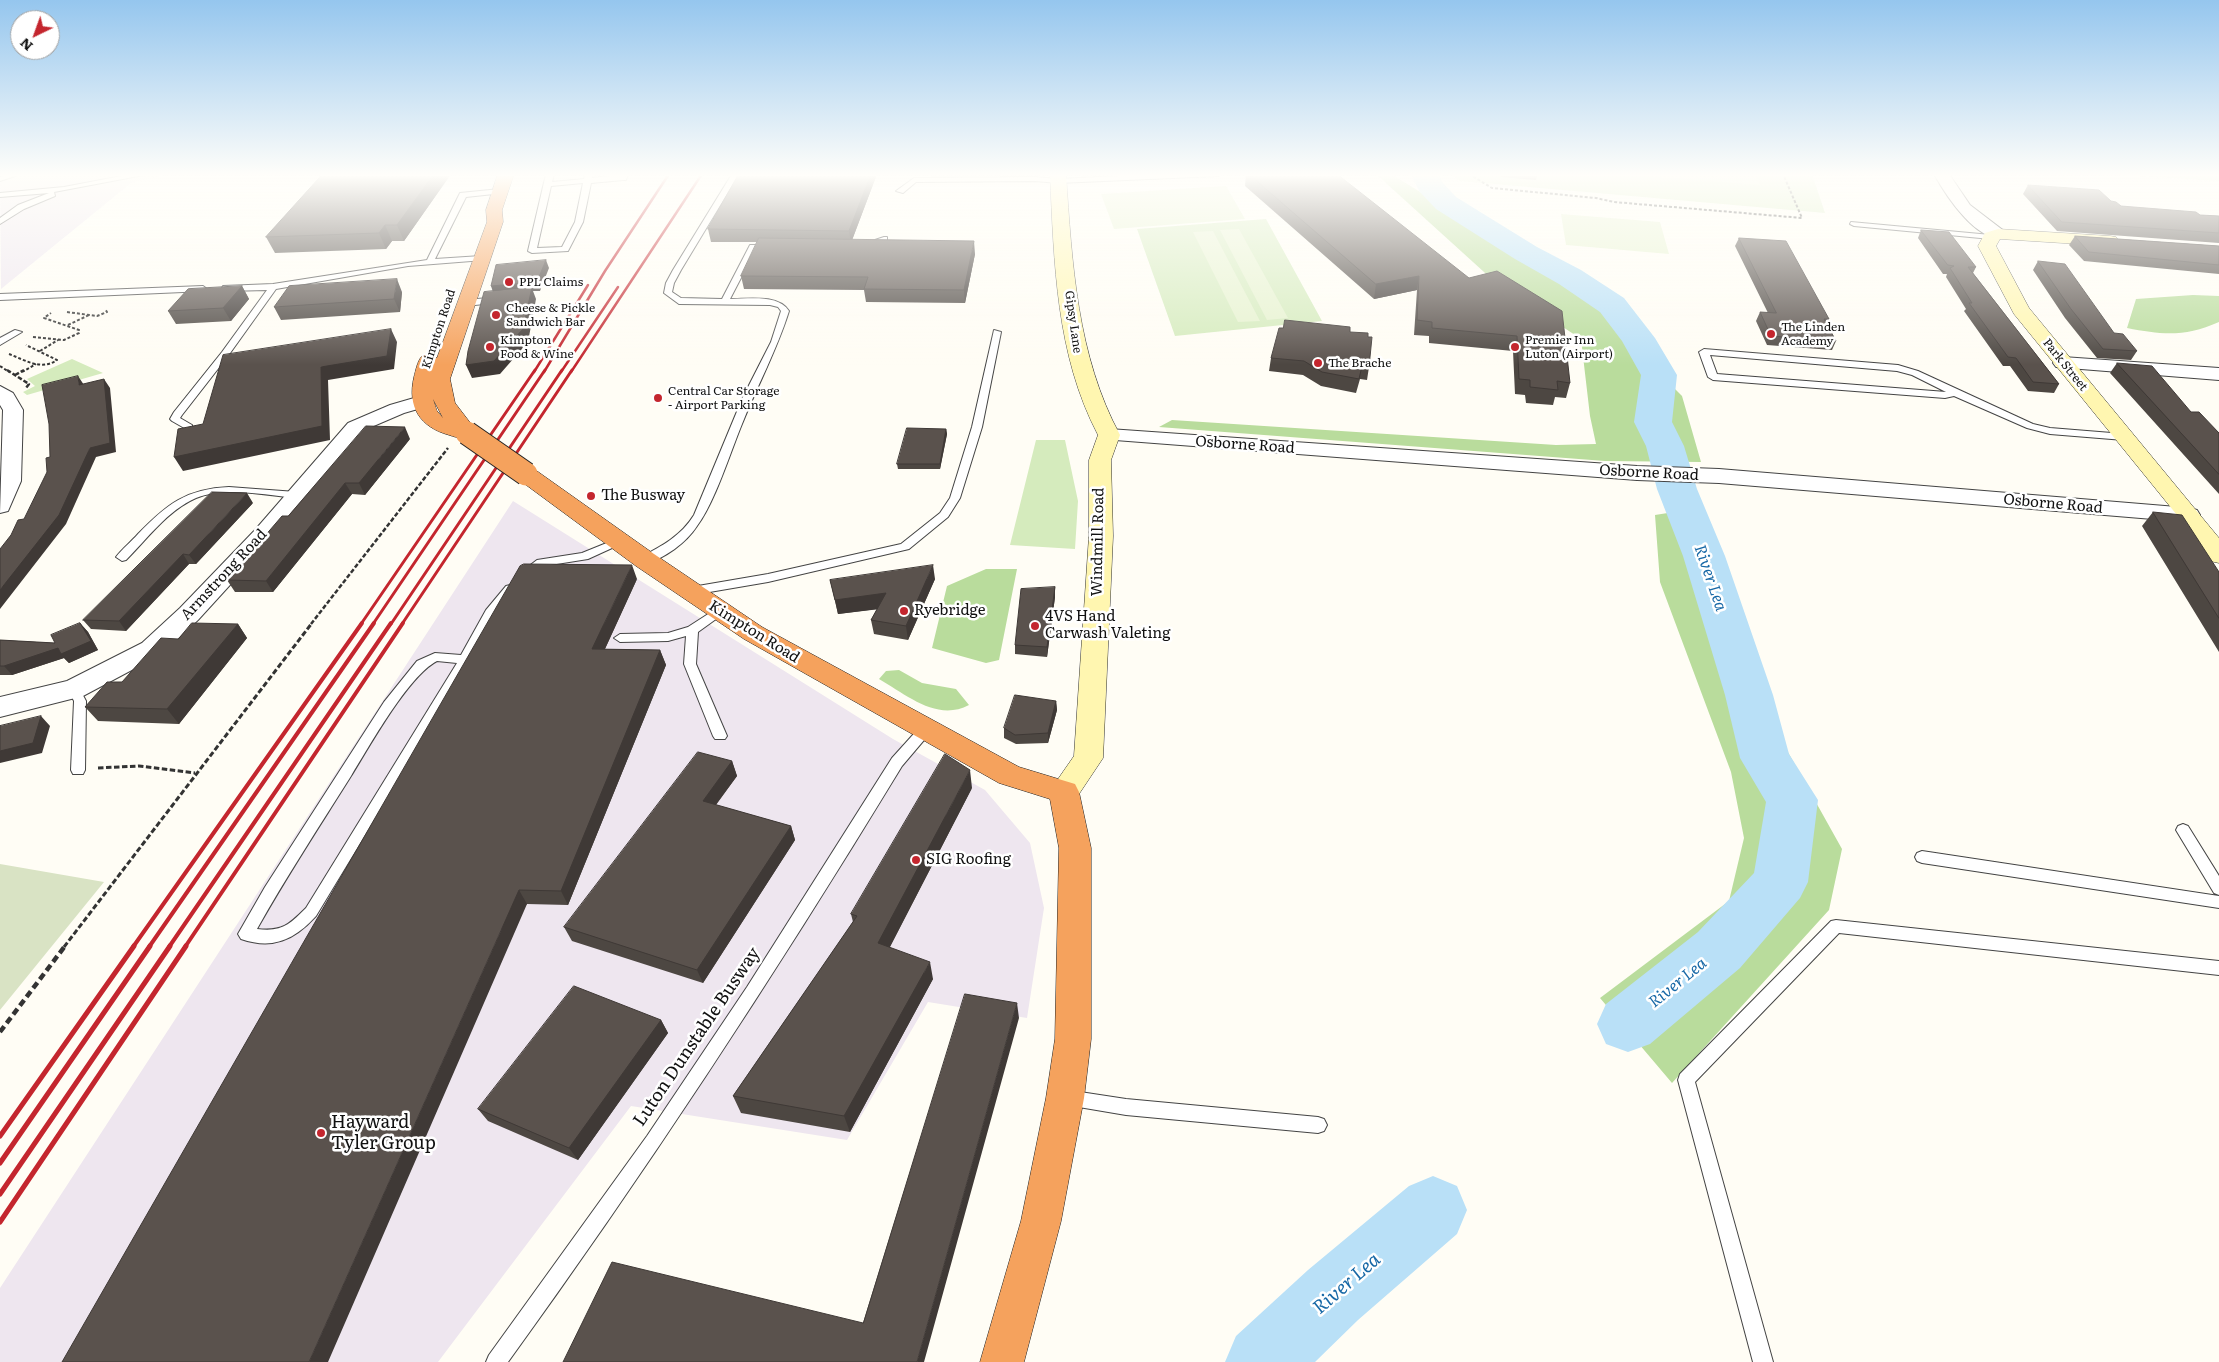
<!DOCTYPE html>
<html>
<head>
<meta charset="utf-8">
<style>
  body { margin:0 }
  #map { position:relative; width:2219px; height:1362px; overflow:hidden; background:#fffdf5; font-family:Literata,serif }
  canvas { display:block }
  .north { position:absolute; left:10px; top:10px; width:50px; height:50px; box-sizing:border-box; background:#fff; border:1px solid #a0a0a0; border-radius:50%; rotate:222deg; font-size:14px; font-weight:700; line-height:20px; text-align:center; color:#111 }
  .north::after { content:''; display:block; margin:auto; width:18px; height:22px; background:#c4262e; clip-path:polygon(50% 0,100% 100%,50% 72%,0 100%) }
</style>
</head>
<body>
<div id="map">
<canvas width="2219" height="1362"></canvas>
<div class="north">N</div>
</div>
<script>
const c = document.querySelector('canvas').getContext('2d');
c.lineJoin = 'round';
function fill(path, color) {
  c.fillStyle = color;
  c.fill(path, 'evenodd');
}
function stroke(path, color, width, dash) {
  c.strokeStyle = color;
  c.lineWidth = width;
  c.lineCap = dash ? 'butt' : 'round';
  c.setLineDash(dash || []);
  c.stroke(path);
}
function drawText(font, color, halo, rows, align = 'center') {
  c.font = font + ' Literata,serif';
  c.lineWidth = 5;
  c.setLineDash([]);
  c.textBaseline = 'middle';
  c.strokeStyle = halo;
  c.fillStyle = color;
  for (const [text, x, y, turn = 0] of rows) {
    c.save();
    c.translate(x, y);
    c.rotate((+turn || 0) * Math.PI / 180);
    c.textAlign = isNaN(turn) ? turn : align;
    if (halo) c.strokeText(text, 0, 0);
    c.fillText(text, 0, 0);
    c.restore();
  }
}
const industrial = new Path2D(`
  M0,174H168L131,183L1,289Z
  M513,501L893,739L985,790L1030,843L1044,908L1027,1018L928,1002L847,1140L631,1106L438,1362H0V1288Z`);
const green = new Path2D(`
  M1450,174H1812L1825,213L1460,181Z
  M2105,174H2219V181Z
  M1266,219L1322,321L1175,336L1137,229Z
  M72,359L103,373L27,395L23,392L35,386L27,379Z
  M1036,440H1065L1078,501L1075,549L1010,545Z`);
const forest = new Path2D(`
  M1376,174H1391L1594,299L1666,362L1674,388L1682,396L1701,462L1605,461L1159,427L1172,420L1556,445L1596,444L1590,416L1581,339L1495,282Z
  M2193,295L2219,296V322C2185,337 2163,335 2127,328L2136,299Z
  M1674,512L1696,515L1713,541L1775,729L1842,849L1829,910L1672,1083L1600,998L1729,901L1744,838L1731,772L1660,582L1655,515Z
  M986,569H1017L999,660L986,663L932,648L947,586Z
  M899,670L922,683L956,689L969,705C937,722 907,695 879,679L886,671Z`);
const cemetery = new Path2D(`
  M0,864L104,882L0,1010Z`);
const pitch = new Path2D(`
  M1624,174H1755L1760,185Z
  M1226,186L1245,219L1114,229L1101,194Z
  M1561,214L1660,222L1669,254L1566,245Z
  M1239,229L1288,318L1267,320L1220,230Z
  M1213,231L1260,321L1238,322L1193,232Z`);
const river = new Path2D(`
  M1411,174H1439L1442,182L1456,197L1537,247L1581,270L1624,298L1655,338L1677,375L1672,422L1684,446L1697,489L1725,556L1773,695L1789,754L1818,800L1808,882L1800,898L1740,968L1650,1044L1628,1052L1606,1044L1597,1024L1606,1004L1698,932L1754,873L1766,802L1740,758L1725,695L1683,556L1657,489L1646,446L1634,422L1641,375L1622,341L1600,312L1559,284L1515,259L1436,209L1419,191Z
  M1433,1176L1457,1186L1467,1210L1457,1234L1358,1320L1315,1362H1225L1236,1336L1308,1270L1409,1186Z`);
const pathFar3 = new Path2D(`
  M1469,174L1492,188L1596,198L1614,202L1802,218L1783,174
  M67,312L97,316L107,312L105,309
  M68,325L89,315
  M33,337L64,340L79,333V330L44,318L51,313
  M40,351L58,340
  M9,354C25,360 41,371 57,360L26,345
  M0,366L9,372
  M22,372L36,364`);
const pathFar2 = new Path2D(`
  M7,370L29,384L26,388
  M15,375L24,370
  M311,624L448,448`);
const pathFar1 = new Path2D(`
  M98,768L139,766L195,773
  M64,947L312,623`);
const path = new Path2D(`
  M0,1032L65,946`);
const lane = new Path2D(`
  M9,174H21L0,181V177Z
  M132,174H149L54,192L55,196L24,209L0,224V218L18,205L49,193L0,197V193L64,187Z
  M546,174H554L552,182L584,179L585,174H593L592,178L628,174L626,180H623L591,183L583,222L568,251L532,253L528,251ZM583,183L575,222L562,247L537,248L551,186Z
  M732,174H739L681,270L674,283L672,292L681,298L722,299L750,245H774V249H756L730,299C749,299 778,294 789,311C777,350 757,386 742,424C730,453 715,502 697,526C686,543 665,558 645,564L641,563L639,560L641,557C662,546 681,536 694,515L743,397L771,342L781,311L778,307L770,305L679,304L664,293L666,283L673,270Z
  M1161,174H1221L1218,176L1058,183L1035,181L916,182L903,193L896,191L914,178L1035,177L1058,179Z
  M500,189L504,191L503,193L466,197L435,259L481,256L485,258L484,260L408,266L276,289L228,356L182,415L180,418L192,425V429H186L172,421L170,419L174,412L222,352L267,290L226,291L222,288L223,286L273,284L427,260L460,193Z
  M1851,222L1991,235L1995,237L1991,239L1854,226L1850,224Z
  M884,237H887V241L864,247L860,245Z
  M203,286L207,289L206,291L0,300V294Z
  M499,297L502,298V302L466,306L462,303L466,300Z
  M15,330L22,332L0,345V338Z
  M994,330L1001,332L982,427L960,498L948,517L909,549L768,582L692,595L688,594L686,591L688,588L692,587L768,574L901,544L940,513L950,498L972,427Z
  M1704,349L1898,365L1918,371L2033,424L2050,428L2124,434L2129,437L2124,440L2050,434L2027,428L1954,396L1945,398L1713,380L1708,377L1699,352ZM1710,355L1897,371L1912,375L1946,392L1717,374Z
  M229,487L296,492L301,495L296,498C265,495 225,486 196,498C168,510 147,539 126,560L122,561L116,557C122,549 131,542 138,534C167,504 186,489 229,487Z
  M619,538L623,539L625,541L623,543L588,559L544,566L526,577L520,573L537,560L582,553Z
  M510,585L516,589L495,615L471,660L316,916C294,940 273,950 241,939L238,934L265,887L384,702L417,661L435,653L461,655L486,610L506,586ZM437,661L457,663L306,908C289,925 282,932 257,929C286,877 319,827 351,776C369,747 408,676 437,661Z
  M719,607L725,611L723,614L698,632L696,664L727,736L725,739H715L713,736L684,664L686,636L668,641L620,642L614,638L620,634L668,633L688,627Z
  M74,685L78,686L86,701L85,770L83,774H73L71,770L74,701L68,689Z
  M925,725L930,727L932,730L930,733L902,766C778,970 648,1169 508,1362H486L489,1355L647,1136L747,987L892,758L920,727Z
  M2183,824L2188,826L2219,876V895L2214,893L2176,830L2178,826Z
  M1922,851L2219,896V908L1922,863L1917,861L1915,857L1917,853Z
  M1836,920L2219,961V975L1839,933L1695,1082L1773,1362H1753L1678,1080L1680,1074L1831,921Z
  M1067,1090L1126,1099L1318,1117L1324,1119L1327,1125L1324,1131L1318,1133L1126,1115L1061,1104L1059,1098L1061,1092Z`);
const street = new Path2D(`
  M1934,174H1949L1970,205L2004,231L2006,234L2004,237C1977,244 1945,194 1934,174Z
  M2063,357L2219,368V380L2056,367L2053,363L2056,359Z
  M0,386L13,393L23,410L21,481L8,511L0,513L3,410L0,405Z
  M421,396L428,398L431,402L428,406L404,413L362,431L271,540L198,620L160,655L83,696L0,717V697L67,681L142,643L180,608L255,530L348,423L390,405Z
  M1109,429L1637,466L1719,469L2189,508L2197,510L2200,515L2197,520L2189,522L1719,483L1637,480L1102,439L1099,435L1102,431Z`);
const secondary = new Path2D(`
  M1050,174H1066C1072,263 1077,356 1120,435L1111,460L1113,536L1103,758L1075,800L1064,804L1053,800L1049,792L1074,756L1089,536V460L1098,435C1056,355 1054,263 1050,174Z
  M1998,229L2110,236L2116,237L2119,241L2116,245L2110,246L2000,239L1996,246L2029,308L2219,538V563L2210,561L2181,520L2014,314L1978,246L1985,233Z`);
const highway = new Path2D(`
  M498,174H514L502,210L503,222L450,379L455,403L478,433L475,438C465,440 458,438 449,435C420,427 407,407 414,377C416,370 417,362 422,356L429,354L437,358L487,222L486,210ZM433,399L443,418L437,411Z
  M526,467L534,469L654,554L762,627L1019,767L1075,784L1079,792L1091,848V1039L1084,1098L1061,1221L1024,1362H980L1021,1221L1046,1098L1055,1039L1059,848L1050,799L999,783L744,639L636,566L518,479L515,474L518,469Z`);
const railFar3 = new Path2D(`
  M534,372L588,285
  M544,372L605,271L669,174
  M561,372L618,287
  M571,372L702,174`);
const railFar2 = new Path2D(`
  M361,624L535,370
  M373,624L545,370
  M391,624L562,370
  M402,624L572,370`);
const railFar1 = new Path2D(`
  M133,947L362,623
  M149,947L374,623
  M169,947L391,623
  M185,947L403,623`);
const rail = new Path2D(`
  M0,1136L134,946
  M0,1163L150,946
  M0,1194L170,946
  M0,1222L186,946`);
const highwayBridge = new Path2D(`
  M467,433L526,474`);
const wall = new Path2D(`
  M323,174H451L404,241H392L386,249L275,253L266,237Z
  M739,174H877L852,240L975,254L965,303L866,302L864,290L744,289L741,276L757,242H711L708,229Z
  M1246,174H1337L1570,383L1566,398L1555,397L1553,405L1526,403L1525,395L1515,394L1513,351L1429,343V336L1414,335L1417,290L1374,299L1245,186Z
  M1501,174H1537V176L1536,180L1501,177Z
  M2028,185L2111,201L2121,206L2200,215L2219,216V243L2057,231L2023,194Z
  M1921,230L1976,267L1973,273L2059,384L2054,393L2028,391L2010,366H2003L1964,311L1966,309L1946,277L1947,274H1943L1918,238Z
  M2075,236L2219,246V274L2084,261L2069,245Z
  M1739,238L1829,319L1827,324L1836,341L1832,350L1767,345L1756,321L1760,312L1768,313L1735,246Z
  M2038,261L2114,333L2137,351L2131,360L2097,358L2065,318L2033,270Z
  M242,286L249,299L231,321L176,324L168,311Z
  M402,292L400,312L281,320L274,307Z
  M1350,332L1369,367L1367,380L1360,379L1356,393L1321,386L1303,375L1269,371L1271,358Z
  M2117,363L2191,412L2219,433V494L2110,373Z
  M946,429L947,434L940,469H898L897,464Z
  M410,439L365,495L352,494L273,592H235L227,580L288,516Z
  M253,503L196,564H189L126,631L91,629L83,620Z
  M2153,512L2219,572V652L2142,526Z
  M637,579L605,649L660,650L666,665L568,905L527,904L62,1362Z
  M935,579L908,640L874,634L871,620L877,609L838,614L830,580Z
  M1055,587V597L1047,657L1015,654V645Z
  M80,623L88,632L98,650L69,663L64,658L12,675H0V640L55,643Z
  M238,624L247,638L179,724L98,721L85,707L122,682L178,639Z
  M1056,701L1057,710L1048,743L1016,744L1004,738V728Z
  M732,761L737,776L716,805L791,826L795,840L703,983L572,941L564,927Z
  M972,788L890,947L933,979L850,1132L741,1113L733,1096L853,922L851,914Z
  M661,1020L668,1033L578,1160L488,1121L478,1109Z`);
const shadedWall = new Path2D(`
  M434,174H451L404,241L397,225Z
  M871,174H877L851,243L849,231Z
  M385,225L392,241L386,249L379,233Z
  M974,241L975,254L965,303L964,290Z
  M546,260L549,268L540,291H533L536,299L528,342L500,374L472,378L466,365L494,295L491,286Z
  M1419,276L1417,290L1374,299L1376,284Z
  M397,279L402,292L400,312L394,299Z
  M242,286L249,299L231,321L223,308Z
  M391,329L397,342L394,369L328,380L330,440L183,471L174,457L321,367Z
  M78,376L84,385H79Z
  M104,379L110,388L116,452L96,457L66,524L0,609V590L90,448Z
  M405,427L410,439L365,495L359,483Z
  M946,429L947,434L940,469V464Z
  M345,483L352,494L273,592L266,581Z
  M247,493L253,503L196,564L189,555Z
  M183,554L189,564L126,631L119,621Z
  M632,565L637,579L598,664L592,649Z
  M933,565L935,579L908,640L906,626Z
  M1055,587V597L1047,657V647Z
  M886,593L888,608L838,614L835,600Z
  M80,623L88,632L98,650L69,663L64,658L12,675L4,666L58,648Z
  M238,624L247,638L179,724L167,709Z
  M660,650L666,665L568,905L561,891Z
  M1056,701L1057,710L1048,743V733Z
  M41,716L50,726L42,753L0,763V751Z
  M732,761L737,776L708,815L703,801Z
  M970,770L972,788L883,960L878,943Z
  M791,826L795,840L703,983L697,970Z
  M519,890L527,904L328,1362H309Z
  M930,962L933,979L850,1132L844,1116Z
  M1017,1003L1019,1018L924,1362H917Z
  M661,1020L668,1033L578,1160L569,1148Z`);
const building = new Path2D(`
  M323,174H434L397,225H385L379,233L266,237Z
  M739,174H871L849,231L708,229Z
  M1249,174H1337L1469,278L1497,271L1562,311L1570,383L1557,381L1558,390L1530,387V380L1519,379L1517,336L1432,328V322L1417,320L1419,276L1376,284Z
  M1516,174H1537V176Z
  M2028,185L2099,190L2111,201L2116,202L2121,206L2196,212L2200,215L2219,216V233L2062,222Z
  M1921,230L1949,232L1976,267H1968L2059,384L2033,382L2016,358L2008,357L1969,303H1972L1950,268L1954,266L1948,265Z
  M2075,236L2219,246V265L2089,252Z
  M759,238L974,241L964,290L864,289L868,277L741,276Z
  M1739,238L1786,241L1829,319H1824L1836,341L1771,336L1760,312L1776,313Z
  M546,260L537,282L491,286L496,265Z
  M2038,261L2065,264L2114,333L2123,334L2137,351L2103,349L2071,309Z
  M397,279L394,299L274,307L289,286Z
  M242,286L223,308L168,311L188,289Z
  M532,287L523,329L494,361L466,365L468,351L484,292Z
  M1285,320L1350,327V332L1368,333V337H1372L1369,367L1362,366L1359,379L1322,372L1304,361L1271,358L1279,328H1283Z
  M391,329L387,356L321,367L322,426L174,457L178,429L203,424L223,355Z
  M2117,363L2152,366L2191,412H2199L2219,433V474Z
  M78,376L79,385L104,379L110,443L90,448L59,515L0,590V549L11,535L18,520L24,519L47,472L46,458L50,457L49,424L42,385Z
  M366,426L405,427L359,483H345L266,581L227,580L282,516H288Z
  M907,428L946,429L940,464H897Z
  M212,492L247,493L189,555L183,554L119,621L83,620Z
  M2153,512L2182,515L2219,572V618Z
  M524,564L632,565L592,649L660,650L561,891L519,890L309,1362H62L520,566Z
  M933,565L906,626L871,620L886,593L835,600L830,580Z
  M1055,587L1047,647L1015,645L1021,589Z
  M80,623L91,641L61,654L58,648L4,666H0V640L55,643L51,635Z
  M192,623L238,624L167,709L85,707L107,682H122L161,638L178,639Z
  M1015,695L1056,701L1048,733L1015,735L1004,728Z
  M41,716L33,743L0,751V726Z
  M698,752L732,761L703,801L791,826L697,970L564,927Z
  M945,754L970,770L878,943L930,962L844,1116L733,1096L857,916L851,914Z
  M574,986L661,1020L569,1148L478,1109Z
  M965,994L1017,1003L917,1362H563L612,1262L863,1323Z`);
const markers = [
  [509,282,5,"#c4262e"],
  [496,315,5,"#c4262e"],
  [1771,334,5,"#c4262e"],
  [490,347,5,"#c4262e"],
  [1515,347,5,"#c4262e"],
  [1318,363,5,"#c4262e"],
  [658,398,5,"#c4262e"],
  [591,496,5,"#c4262e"],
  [904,611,5,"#c4262e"],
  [1035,626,5,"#c4262e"],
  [916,860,5,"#c4262e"],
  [321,1133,5,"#c4262e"]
];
const farPoinames = [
  ["PPL Claims",519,282],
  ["Cheese & Pickle",506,308],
  ["Sandwich Bar",506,322],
  ["The Linden",1781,327],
  ["Academy",1781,341],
  ["Kimpton",500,340],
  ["Food & Wine",500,354],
  ["Premier Inn",1525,340],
  ["Luton (Airport)",1525,354],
  ["The Brache",1328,363],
  ["Central Car Storage",668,391],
  ["- Airport Parking",668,405]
];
const farStreetnames = [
  ["Gipsy Lane",1073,322,82],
  ["Kimpton Road",439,329,-72],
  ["Park Street",2065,365,51]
];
const streetNames = [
  ["Osborne Road",1245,445,4],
  ["Osborne Road",1649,473,3],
  ["Osborne Road",2053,504,5],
  ["Windmill Road",1098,542,-89],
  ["Armstrong Road",224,575,-47],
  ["Kimpton Road",754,632,32]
];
const poiNames = [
  ["The Busway",601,496],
  ["Ryebridge",914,611],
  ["4VS Hand",1045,617],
  ["Carwash Valeting",1045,634],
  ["SIG Roofing",926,860]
];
const waterNames = [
  ["River Lea",1710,578,71],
  ["River Lea",1678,983,-39]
];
const nearStreetnames = [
  ["Luton Dunstable Busway",697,1037,-56]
];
const nearPoinames = [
  ["Hayward",331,1123],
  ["Tyler Group",331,1144]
];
const nearWaternames = [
  ["River Lea",1347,1284,-41]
];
fill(industrial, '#eee6ef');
fill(green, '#d5ebbd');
fill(forest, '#b9dc9c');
fill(cemetery, '#d9e3c4');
fill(pitch, '#e6f2cf');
fill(river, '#b9e0f7');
stroke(lane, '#444', 2);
stroke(street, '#444', 2);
stroke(secondary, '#333', 1);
stroke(highway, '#222', 1);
stroke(pathFar3, '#333', 2, [3, 2]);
stroke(pathFar2, '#333', 2.5, [4.5, 2]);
stroke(pathFar1, '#333', 3, [5.5, 2.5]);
stroke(path, '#333', 4.5, [7, 4]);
fill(lane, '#fff');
fill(street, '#fff');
fill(secondary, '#fff6b0');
fill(highway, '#f5a25d');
stroke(railFar3, '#c4262e', 2.5);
stroke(railFar2, '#c4262e', 3);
stroke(railFar1, '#c4262e', 4);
stroke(rail, '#c4262e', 5);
stroke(highwayBridge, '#222', 25, []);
stroke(highwayBridge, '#f5a25d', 23);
fill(wall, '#4d4742');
fill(shadedWall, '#3f3936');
fill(building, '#5a524d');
stroke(building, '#3f3936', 1);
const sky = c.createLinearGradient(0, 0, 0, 365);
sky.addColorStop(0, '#95c6ee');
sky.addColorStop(0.48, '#fffefa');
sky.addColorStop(1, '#fffefa00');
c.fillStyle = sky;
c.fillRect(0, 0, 2219, 365);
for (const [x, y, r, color] of markers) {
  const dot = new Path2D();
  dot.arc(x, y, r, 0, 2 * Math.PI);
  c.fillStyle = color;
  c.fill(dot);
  stroke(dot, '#fff', 2);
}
drawText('12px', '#111', '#fff', farPoinames, 'left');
drawText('12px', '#111', '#fff', farStreetnames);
drawText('15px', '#111', '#fff', streetNames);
drawText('15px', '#111', '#fff', poiNames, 'left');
drawText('italic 16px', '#1768a6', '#fff', waterNames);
drawText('18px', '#111', '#fff', nearStreetnames);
drawText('18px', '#111', '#fff', nearPoinames, 'left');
drawText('italic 19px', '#1768a6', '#fff', nearWaternames);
</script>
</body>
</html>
